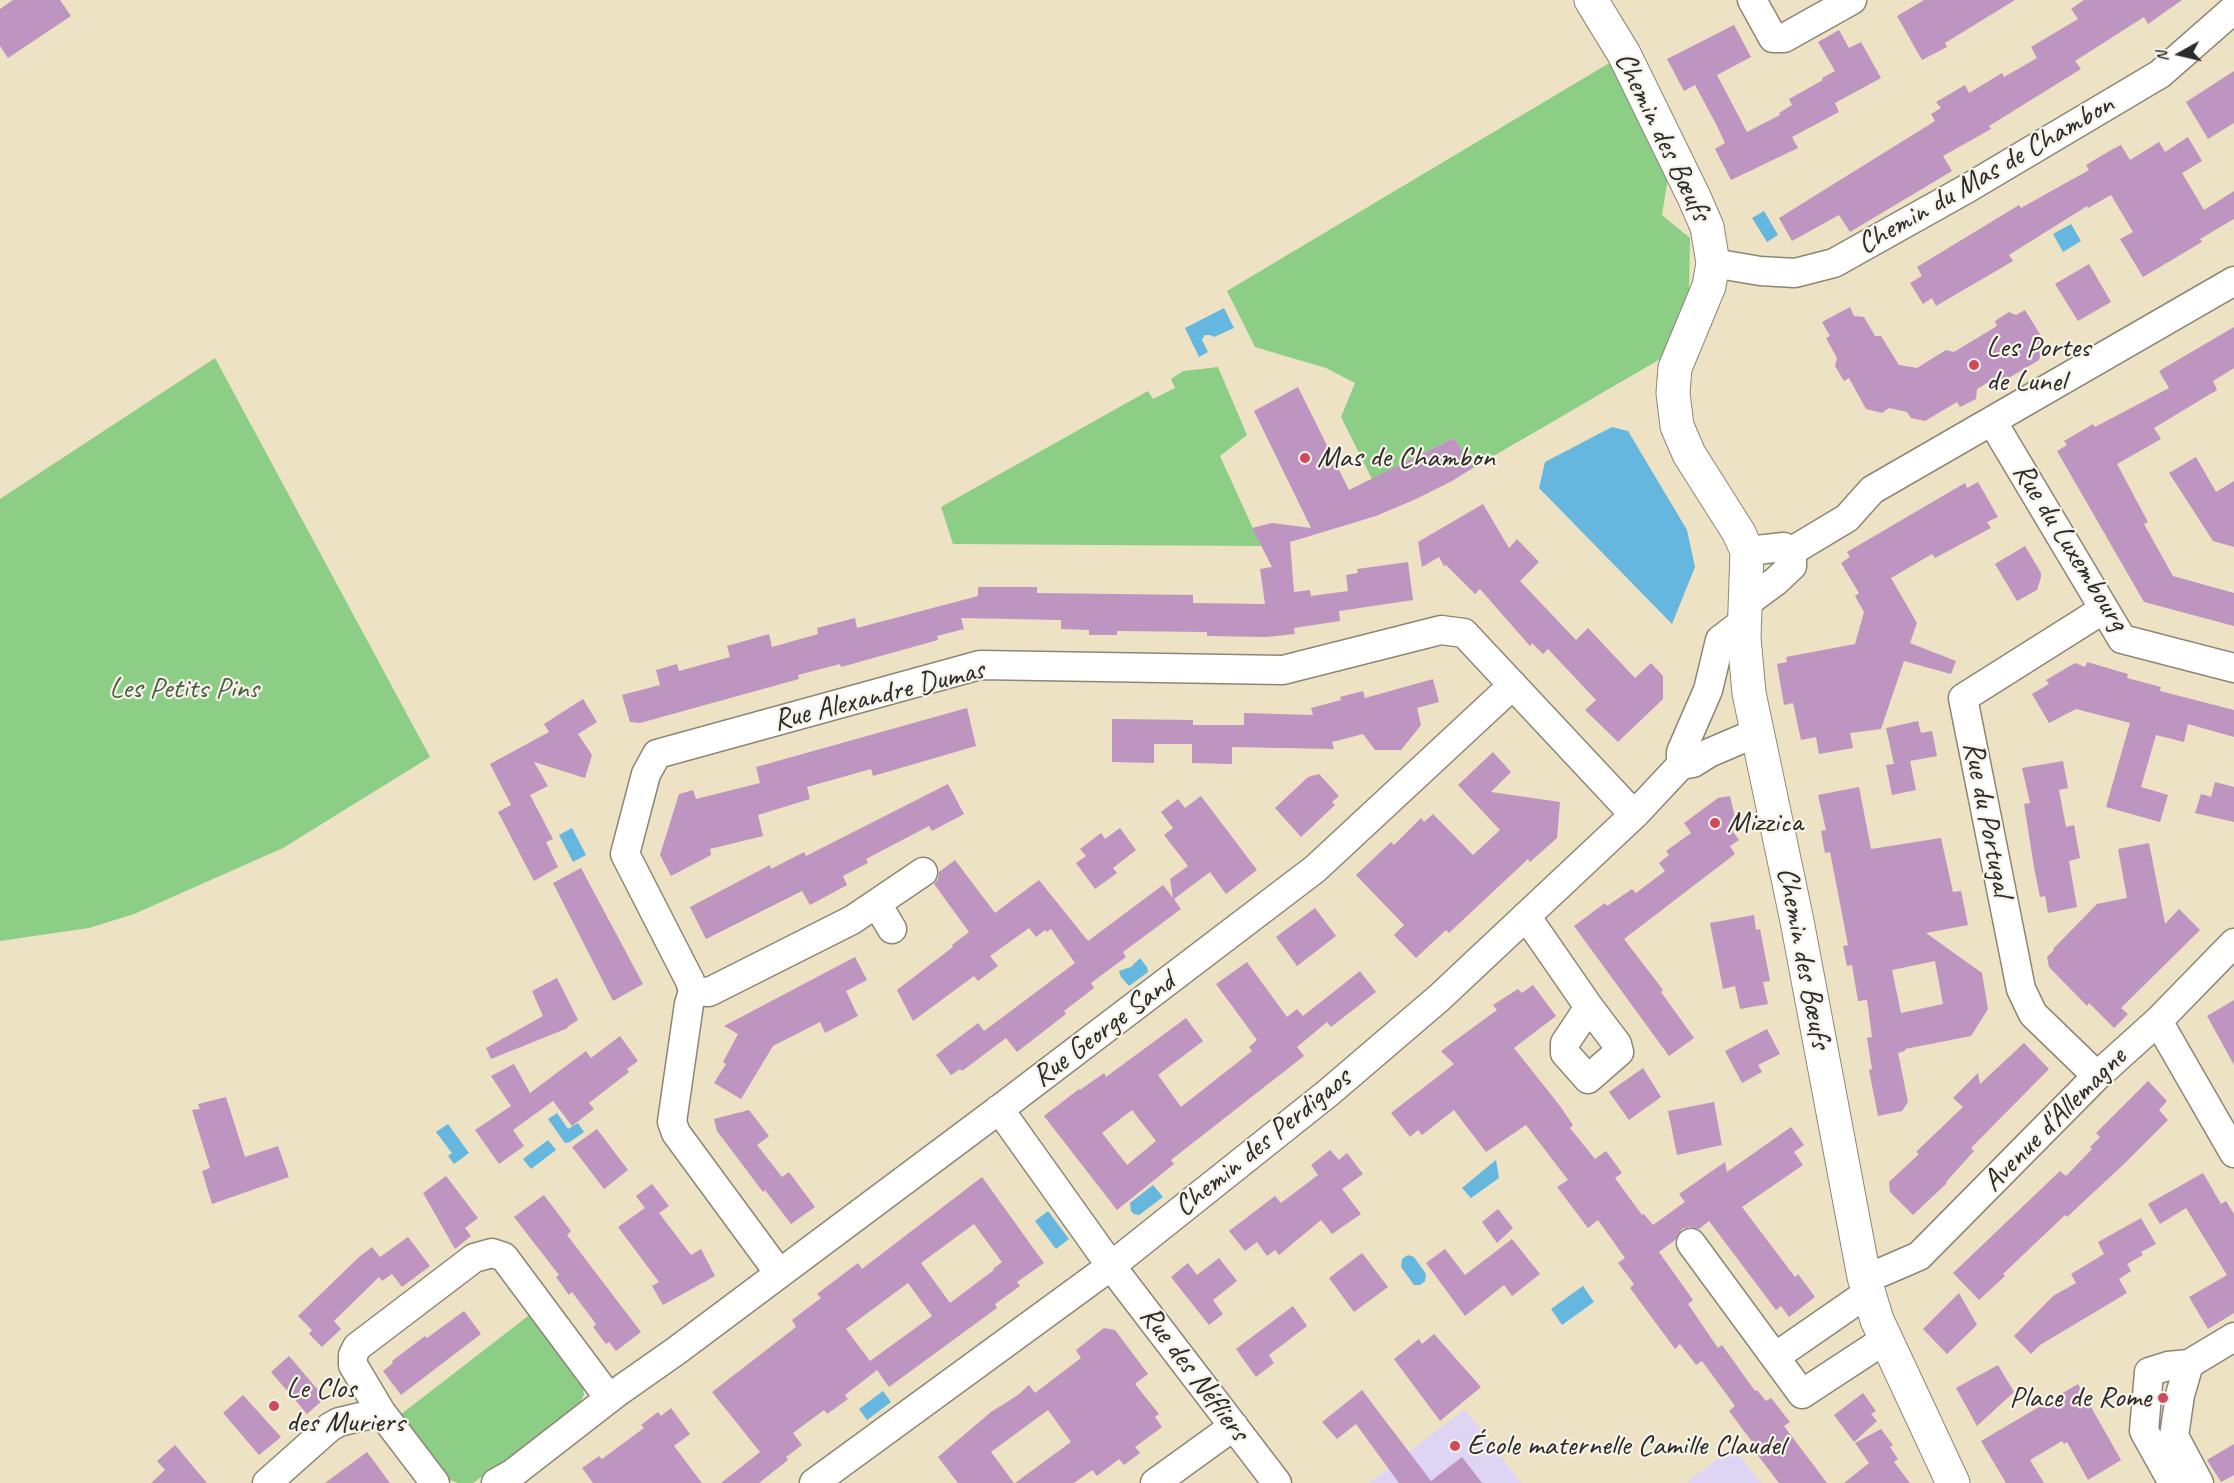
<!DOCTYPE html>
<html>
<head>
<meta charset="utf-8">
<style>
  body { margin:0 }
  #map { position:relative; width:2234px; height:1483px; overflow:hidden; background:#ede2c3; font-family:Caveat,sans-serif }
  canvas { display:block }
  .north { position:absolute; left:2150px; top:24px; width:60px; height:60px; -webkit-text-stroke:4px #f7f3e8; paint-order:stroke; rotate:262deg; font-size:16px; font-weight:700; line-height:24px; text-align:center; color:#2b2b2b }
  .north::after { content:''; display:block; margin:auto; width:21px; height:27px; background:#2b2b2b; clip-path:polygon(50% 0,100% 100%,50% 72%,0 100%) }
</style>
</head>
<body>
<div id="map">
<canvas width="2234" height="1483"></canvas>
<div class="north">N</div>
</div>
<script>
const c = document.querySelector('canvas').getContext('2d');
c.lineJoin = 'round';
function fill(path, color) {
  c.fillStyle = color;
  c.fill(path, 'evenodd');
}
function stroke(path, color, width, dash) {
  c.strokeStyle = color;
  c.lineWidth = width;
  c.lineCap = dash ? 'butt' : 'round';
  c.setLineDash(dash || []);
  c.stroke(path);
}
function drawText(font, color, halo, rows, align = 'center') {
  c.font = font + ' Caveat,sans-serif';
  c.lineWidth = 4.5;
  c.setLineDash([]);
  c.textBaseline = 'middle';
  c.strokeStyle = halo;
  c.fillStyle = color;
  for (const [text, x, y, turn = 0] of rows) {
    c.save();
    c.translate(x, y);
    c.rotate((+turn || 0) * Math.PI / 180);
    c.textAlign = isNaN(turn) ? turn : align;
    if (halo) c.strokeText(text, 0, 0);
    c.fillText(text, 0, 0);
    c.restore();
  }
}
const built = new Path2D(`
  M1465,1409L1521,1483H1369Z
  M1733,1447L1761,1483H1686Z`);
const green = new Path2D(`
  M1611,62L1669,171L1662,215L1690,238L1689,293L1662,358L1473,468L1454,438L1372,479L1341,417L1355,383L1326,368L1255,347L1227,291Z
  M215,358L430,757L283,848L134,914L89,928L0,941V499Z
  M1218,367L1247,435L1220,456L1261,546L953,544L941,507L1148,391L1153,399L1175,388L1171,379L1183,371Z
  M532,1313L582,1379L584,1395L576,1410L473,1483H458L450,1480L400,1415Z`);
const water = new Path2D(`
  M1764,211L1778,235L1767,242L1752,218Z
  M2071,224L2081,241L2063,252L2053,234Z
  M1224,308L1234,328L1214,337L1210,335H1205L1202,340L1208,352L1199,357L1185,328Z
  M1612,427L1628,431L1687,530L1695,567L1672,624L1539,488L1545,462Z
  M572,828L586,855L573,862L559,835Z
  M1140,958L1147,967L1148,972L1129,986L1121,977L1119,971L1131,967Z
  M557,1113L568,1129L578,1123L584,1132L570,1142L565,1143L548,1119Z
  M448,1124L469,1153L454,1164L448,1156L452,1153L436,1132Z
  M548,1140L556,1150L531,1169L523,1159Z
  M1496,1160L1499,1178L1471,1198L1462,1188Z
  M1153,1185L1163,1197L1139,1215L1134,1214L1131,1211L1130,1203Z
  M1048,1211L1069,1239L1056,1249L1035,1221Z
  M1408,1255L1414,1257L1426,1274L1425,1281L1420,1285H1414L1401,1267L1402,1259Z
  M1583,1286L1594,1302L1562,1325L1551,1309Z
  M883,1391L891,1402L867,1420L859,1409Z`);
const building = new Path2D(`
  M13,0H60L71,16L8,58L0,46V9Z
  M1924,0H2015L1945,43L1947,47L1922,60L1897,16Z
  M2084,0H2182L2148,24L2144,17L2075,61L2081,69L1989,126L1991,129L1943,156L1952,171L1850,232L1839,215L1792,241L1779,218L1935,121L1931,114L1941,108L1936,102L1965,85L1969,93L2002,73L2004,77L2037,58L2031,47L2078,19L2071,9Z
  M1734,25L1751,57L1717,75L1747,132L1780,115L1779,113L1792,105L1789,99L1823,80L1822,78L1835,71L1818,42L1839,30L1849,48L1861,42L1881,78L1835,103L1839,112L1792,137L1798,148L1731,180L1715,149L1725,143L1716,124L1695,85L1684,91L1667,59Z
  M2234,71V123L2208,139L2186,102Z
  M2188,137L2202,161L2182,173L2204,210L2234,191V219L2200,239L2202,242L2143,277L2120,239L2133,232L2111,195L2088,208L2087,206L2009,255L2013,261L1936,306L1932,298L1923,304L1910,283L1922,276L1917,267L2019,205L2021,208L2089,170L2086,165L2111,150L2121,145L2130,160L2159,142L2165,152Z
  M2089,264L2111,302L2078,321L2055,284Z
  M1850,307L1854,316L1864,317L1875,336H1881L1899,365L1917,368L1946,350L1954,352L1997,326L1995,321L2009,312L2016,315L2025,310L2048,347L2042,351L2039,360L2002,382L1992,380L1977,389L1976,399L1960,407L1957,402L1925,421L1911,418L1907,412L1889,408L1882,413L1866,409L1849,378L1844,381L1835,366L1837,358L1826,338L1830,336L1822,322Z
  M2234,327V368L2213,381L2217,390L2154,428L2161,439L2117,464L2148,522L2144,524L2173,576L2234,593V626L2144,602L2057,451L2067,445L2064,441L2093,424L2095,427L2169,388L2159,371Z
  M1298,387L1349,490L1454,438L1473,468L1452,481L1416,499L1376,516L1290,542L1294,592L1310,590L1311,596L1348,591L1346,575L1358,573L1357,569L1408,562L1413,600L1339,611L1340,621L1294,628L1295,634L1266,637L1207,636V632L1117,631V635H1089V630L1061,629V620L961,618L964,629L937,636L938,640L841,667L840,664L798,675L799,679L640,723L630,722L622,695L660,685L656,670L677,664L679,671L730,657L727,646L769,634L772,647L818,634L817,628L855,618L857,628L978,596V587H1037V593L1193,595V603L1265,604L1260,569L1272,567L1252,528L1272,523L1311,528L1254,411Z
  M2196,457L2216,492L2234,481V547L2213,541L2169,473Z
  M1978,482L1998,517L1987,522L1991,528L1935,558L1932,554L1891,578L1917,623L1910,643L1956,661L1951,674L1904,661L1881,729L1850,733L1853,748L1819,754L1816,737L1801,740L1793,703L1784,705L1777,664L1787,662L1786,657L1855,644L1864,612L1855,596L1859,593L1841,563L1850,557L1847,552L1965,483L1967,488Z
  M1483,504L1509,548L1517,539L1539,562L1520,581L1576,640L1588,628L1635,678L1651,663L1663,676V699L1618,742L1585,710L1596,700L1548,649L1543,654L1532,643L1530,646L1480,589L1475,594L1446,565L1444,566L1439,557L1422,567L1418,542Z
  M2025,546L2041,573V577L2037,590L2017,601L1995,564Z
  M2087,662L2128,674L2127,678L2161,687L2160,691L2234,710V737L2188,724L2184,742L2156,735L2141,787L2168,795L2160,822L2106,807L2130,723L2076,709L2049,723L2032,694L2049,684L2046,680L2075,663L2085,667Z
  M1433,679L1439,702L1417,708L1421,725L1401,750H1375L1363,734L1332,742L1334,749L1232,747V764L1192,763V744H1154V763L1112,762V719L1193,720V725H1244V713L1313,715L1311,708L1341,700L1340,697L1363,691L1365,698Z
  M583,699L597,722L578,734L592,755L585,778L534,762L548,786L530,795L553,839L546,842L558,867L534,881L498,812L511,805L490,764L549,732L544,724Z
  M967,708L976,746L873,776L871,769L807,787L810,799L758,815L763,836L710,849L711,855L671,876L660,855L679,794L693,790L696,799L760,783L756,767Z
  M1918,721L1921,733L1932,731L1937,756L1910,761L1916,790L1892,795L1886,765L1894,764L1886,728Z
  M1493,752L1511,772L1491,792L1560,802L1557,838L1530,862L1528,859L1449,933L1446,930L1416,958L1394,935L1404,925L1356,875L1391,842L1394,845L1421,818L1424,822L1433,814L1473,855L1500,830L1458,785Z
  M2063,761L2068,788L2059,790L2066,827L2074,825L2080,858L2069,861L2077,907L2048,913L2045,896L2040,897L2034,867L2024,804L2030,803L2022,768Z
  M1319,774L1339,796L1332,802L1335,805L1301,837L1275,808L1308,777Z
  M2215,782L2234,787V822L2195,813L2201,794L2211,797Z
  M948,784L964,814L932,831L929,826L866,859L868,863L843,876L847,885L810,905L802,891L706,939L690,907L770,865L771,869L804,852L806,856Z
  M1859,787L1871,849L1941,838L1953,892L1961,891L1968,925L1926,933L1982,973L1988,1009L1971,1036L1905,1049V1051L1898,1053L1908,1102L1902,1111L1878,1116L1869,1070L1872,1069L1867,1038L1872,1037L1867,1000L1858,1001L1852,965L1847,966L1843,946L1848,945L1830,852L1825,853L1821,831L1826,830L1818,795ZM1935,961L1943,1004L1901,1013L1892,970Z
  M1201,796L1257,870L1226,894L1210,872L1174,899L1181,909L1123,952L1126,957L1091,983L1094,988L1064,1011L1066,1014L1017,1052L1006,1038L962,1071L960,1069L951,1075L936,1055L978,1023L984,1031L1075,963L1051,929L1047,932L1045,930L1036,937L1029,928L990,956L998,966L978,981L974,976L913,1021L897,990L953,947L952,945L969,932L934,884L938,879L939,872L955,860L995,913L1039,880L1088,941L1163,885L1173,898L1170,879L1188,866L1164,835L1173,828L1161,812L1178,799L1185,808Z
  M1730,796L1737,826L1733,832L1739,840L1730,846L1735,854L1624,939L1663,990L1661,992L1694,1038L1669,1056L1574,926L1605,903L1607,906L1632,889L1636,893L1665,871L1659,863L1669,855L1666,851L1691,833L1684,823L1718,798Z
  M1120,828L1136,850L1113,868L1117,873L1095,889L1076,863L1086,856L1080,849L1101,833L1105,839Z
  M2149,843L2165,924L2179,909L2200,930L2121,1008L2128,1014L2114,1028L2089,1003L2087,1006L2049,967L2047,957L2054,950L2053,949L2097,904L2127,898L2118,849Z
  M581,868L643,984L613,1001L553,883Z
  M1315,908L1336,936L1297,966L1276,937Z
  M1754,915L1756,930L1760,929L1770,981L1763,982L1768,1004L1740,1009L1735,986L1723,989L1710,923Z
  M855,957L867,980L846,991L858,1016L825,1033L820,1022L773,1046L741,1099L714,1083L726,1064L723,1062L738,1034L724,1026Z
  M1247,962L1287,1017L1297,1009L1303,1016L1360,971L1376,992L1331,1027L1327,1022L1297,1047L1304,1056L1171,1160L1174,1164L1117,1210L1044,1116L1079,1089L1080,1090L1104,1073L1106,1077L1186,1018L1203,1041L1158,1075L1181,1107L1252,1051L1249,1047L1257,1040L1216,984ZM1132,1110L1156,1141L1127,1165L1102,1133Z
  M557,978L578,1020L567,1027L568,1028L491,1059L486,1048L543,1016L532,991Z
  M1533,985L1556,1016L1514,1048L1560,1106L1573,1125L1570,1128L1595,1159L1606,1151L1622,1173L1615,1178L1642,1215L1644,1214L1653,1225L1685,1202L1679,1194L1725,1162L1727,1172L1791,1127L1804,1145L1794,1152L1803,1165L1742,1207L1795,1277L1798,1274L1815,1297L1789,1317L1781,1306L1776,1310L1709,1221L1699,1229L1690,1227L1682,1229L1675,1240L1659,1252L1693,1300L1688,1304L1718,1348L1722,1345L1755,1391L1757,1390L1766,1401L1771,1398L1790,1422L1784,1426L1827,1483H1779L1753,1449L1756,1447L1729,1411L1735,1406L1702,1361L1696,1365L1680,1344L1675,1349L1630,1288L1634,1284L1618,1263L1625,1258L1598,1220L1588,1228L1557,1187L1568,1180L1526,1125L1486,1152L1454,1110L1422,1135L1418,1130L1410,1137L1391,1113L1454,1064L1441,1051L1497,1010L1493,1005L1518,989L1522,993Z
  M2234,1000V1065L2207,1016Z
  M1767,1029L1780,1054L1758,1065L1762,1072L1742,1083L1725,1051Z
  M620,1036L638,1061L627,1069L629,1072L589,1103L594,1109L572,1126L553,1101L513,1130L524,1146L499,1164L475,1130L511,1106L491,1076L514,1064L530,1093L586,1051L591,1058Z
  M2024,1043L2049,1069L1971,1148L1974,1151L1946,1182L1947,1183L1913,1215L1890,1192L1889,1182L1919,1154L1916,1152L1963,1107L1953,1098L1978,1073L1980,1084Z
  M1643,1068L1661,1097L1629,1120L1609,1092Z
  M2148,1081L2167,1101L2159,1110L2168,1120L2124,1164L2067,1217L2065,1215L2003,1274L2005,1276L1979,1300L1953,1273L2060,1171L2066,1176L2092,1149L2090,1147L2100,1137L2096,1133Z
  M226,1097L245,1157L278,1146L289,1177L212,1204L202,1171L210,1168L192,1110L200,1109L198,1104Z
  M1714,1102L1722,1145L1677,1155L1668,1111Z
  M749,1110L769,1136L757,1145L782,1177L789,1172L815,1207L791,1224L765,1190L763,1192L717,1131L714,1119Z
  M597,1129L628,1170L604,1189L572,1147Z
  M1330,1150L1339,1160L1347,1153L1363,1174L1342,1189L1361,1214L1332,1234L1321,1220L1279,1255L1275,1250L1267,1256L1257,1242L1245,1251L1229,1231L1275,1196L1281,1203L1318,1175L1311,1165Z
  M2203,1173L2221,1204L2226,1201L2234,1214V1313L2208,1329L2189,1297L2227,1275L2186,1208L2160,1224L2148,1204Z
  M446,1176L478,1218L465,1228L471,1236L455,1249L423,1193Z
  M982,1177L1044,1263L1017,1282L1020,1286L995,1304L997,1308L889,1387L877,1370L845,1395L848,1399L827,1414L824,1410L793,1433L802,1445L786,1457L788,1460L759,1483H721L760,1452L712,1392L796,1327L792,1320L821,1298L817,1294L858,1263L862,1269ZM974,1224L1002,1262L993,1269L994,1270L950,1303L921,1263ZM908,1283L932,1316L870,1361L846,1329Z
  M652,1184L669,1206L659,1213L691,1255L701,1249L715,1276L663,1305L652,1286L659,1282L618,1227L645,1208L636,1196Z
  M544,1195L571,1231L567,1235L641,1332L616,1351L609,1342L606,1344L593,1327L596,1324L572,1292L569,1295L556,1277L559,1275L514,1217Z
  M1498,1209L1513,1228L1497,1243L1482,1222Z
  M2141,1218L2156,1244L2141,1252L2143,1255L2127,1264L2131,1271L2119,1279L2127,1293L2040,1345L2031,1354L2014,1336L2053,1296L2076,1283L2071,1274L2104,1254L2098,1242Z
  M408,1237L430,1266L402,1287L392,1274L382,1281L379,1277L334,1321L341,1329L322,1347L309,1334L312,1330L298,1316L359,1257L372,1247L380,1257Z
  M1512,1239L1540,1274L1512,1296L1504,1285L1465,1316L1426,1263L1445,1249L1465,1275Z
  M1362,1253L1388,1287L1354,1312L1329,1278Z
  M1219,1258L1237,1281L1213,1300L1223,1314L1209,1325L1171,1277L1188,1263L1197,1275Z
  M1959,1293L1977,1325L1947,1354L1923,1329Z
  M1293,1306L1307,1326L1269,1355L1274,1363L1256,1377L1236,1349Z
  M464,1311L481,1334L401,1395L383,1371L393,1363L392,1361L400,1355L425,1336L427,1338Z
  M1104,1328L1115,1330L1148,1374L1135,1384L1159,1414L1155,1417L1162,1427L1135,1447L1140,1453L1124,1465L1119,1459L1097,1476L1092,1470L1074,1483H1015L1071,1442L1048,1410L991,1452L1014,1483H958L938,1457L991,1412L1018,1395L1029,1385L1035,1393L1081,1358L1076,1350Z
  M1434,1334L1481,1387L1440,1421L1394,1359L1419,1339L1422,1344Z
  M289,1356L325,1398L307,1414L271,1372Z
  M1998,1365L2014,1392L1977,1426L1956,1388Z
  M2078,1384L2121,1460L2088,1480L2067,1442L2064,1444L2062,1441L2030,1460L2044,1483H2006L1981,1441Z
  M1362,1390L1431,1481L1462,1457L1482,1483H1399L1356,1424L1337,1439L1322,1422Z
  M1863,1393L1876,1411L1871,1414L1877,1421L1854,1442L1834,1415Z
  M243,1395L281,1437L259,1455L223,1413Z
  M671,1408L690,1434L674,1446L702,1483H593L582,1468L599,1456L602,1459L644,1428L641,1425L658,1412L661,1416Z
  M1881,1429L1893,1445L1890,1447L1898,1459L1894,1462L1910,1483H1844L1869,1463L1855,1443Z
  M2234,1444V1475L2221,1482L2207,1460Z
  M175,1445L207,1483H151L165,1470L157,1461Z
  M367,1452L390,1483H325Z`);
const street = new Path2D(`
  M1752,0L1773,38H1784L1852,0
  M1713,263L1760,271L1795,273L1834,263L1968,188L2160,74L2234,9
  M1992,421L2122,639L2234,668
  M1747,551L1784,547L1792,551
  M1792,551L1847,518L1872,490L2234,281
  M1745,604L1776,581L1792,566V551
  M1681,765V752L1708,690L1720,640L1745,621
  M877,904L892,929
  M1526,916L1589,1007L1617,1044L1619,1052L1588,1079L1565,1053V1043L1589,1007
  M693,991L709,992L852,920L923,872
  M2158,1021L2234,1153
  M2097,1076L2033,1014L2021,989L1963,698L2104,609
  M999,1109L1111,1266L1277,1483
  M1691,1243L1802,1394L1886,1339
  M779,1273L676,1133L672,1122L689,1004L693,991L690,981L625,854L646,774L657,754L980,665L1283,670L1441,630L1464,633L1624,804L1636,813
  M1864,1277L1882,1272L1919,1256L2097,1076L2158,1021L2234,943
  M1775,1357L1869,1292
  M2189,1364L2234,1337
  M267,1483L330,1427L339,1422L381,1412
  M435,1483L381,1412L353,1365V1355L357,1347L474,1258L492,1253L504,1257L609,1398
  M496,1483L512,1474L619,1391L676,1351L1005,1105L1315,869L1513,685
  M814,1483L1111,1266L1328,1093L1439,998L1636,813L1681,765L1693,763L1709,753L1758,732
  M1155,1483L1234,1426
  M2173,1483L2144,1431L2149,1372L2168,1366L2189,1364L2180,1395L2174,1436L2199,1483`);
const secondary = new Path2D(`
  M1591,0L1624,54L1694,197L1707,227L1713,263L1709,286L1675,368L1673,393L1677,426L1689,454L1739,533L1747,551L1744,638L1749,693L1797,921L1864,1277L1877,1320L1953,1483`);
const markers = [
  [1974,365,6,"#d1495b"],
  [1305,458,6,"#d1495b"],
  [1715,823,6,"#d1495b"],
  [2163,1398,6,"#d1495b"],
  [274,1406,6,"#d1495b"],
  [1455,1446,6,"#d1495b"]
];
const streetNames = [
  ["Chemin des Bœufs",1662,137,64],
  ["Chemin du Mas de Chambon",1986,175,-30],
  ["Rue du Luxembourg",2070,547,58],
  ["Rue Alexandre Dumas",879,696,-14],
  ["Rue du Portugal",1987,819,79],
  ["Chemin des Bœufs",1803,958,79],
  ["Rue George Sand",1104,1030,-37],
  ["Avenue d'Allemagne",2055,1120,-45],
  ["Chemin des Perdigaos",1263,1143,-39],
  ["Rue des Néfliers",1194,1374,53]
];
const poiNames = [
  ["Les Portes",1986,348],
  ["de Lunel",1986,382],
  ["Mas de Chambon",1317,458],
  ["Mizzica",1727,823],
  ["Le Clos",286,1389],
  ["des Muriers",286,1423],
  ["Place de Rome",2151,1398,"right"],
  ["École maternelle Camille Claudel",1467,1446]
];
const parkNames = [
  ["Les Petits Pins",184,689]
];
fill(built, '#ded5f5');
fill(green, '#8cce86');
fill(water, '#65b7e0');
fill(building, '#be94c1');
stroke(street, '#8c8677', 31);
stroke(secondary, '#8c8677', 35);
stroke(street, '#fff', 28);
stroke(secondary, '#fff', 33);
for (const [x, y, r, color] of markers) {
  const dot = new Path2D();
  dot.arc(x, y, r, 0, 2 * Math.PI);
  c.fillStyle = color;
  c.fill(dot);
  stroke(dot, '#f7f3e8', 2);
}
drawText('30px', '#2b2b2b', '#f7f3e8', streetNames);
drawText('30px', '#2b2b2b', '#f7f3e8', poiNames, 'left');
drawText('30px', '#485c46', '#f7f3e8', parkNames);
</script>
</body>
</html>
